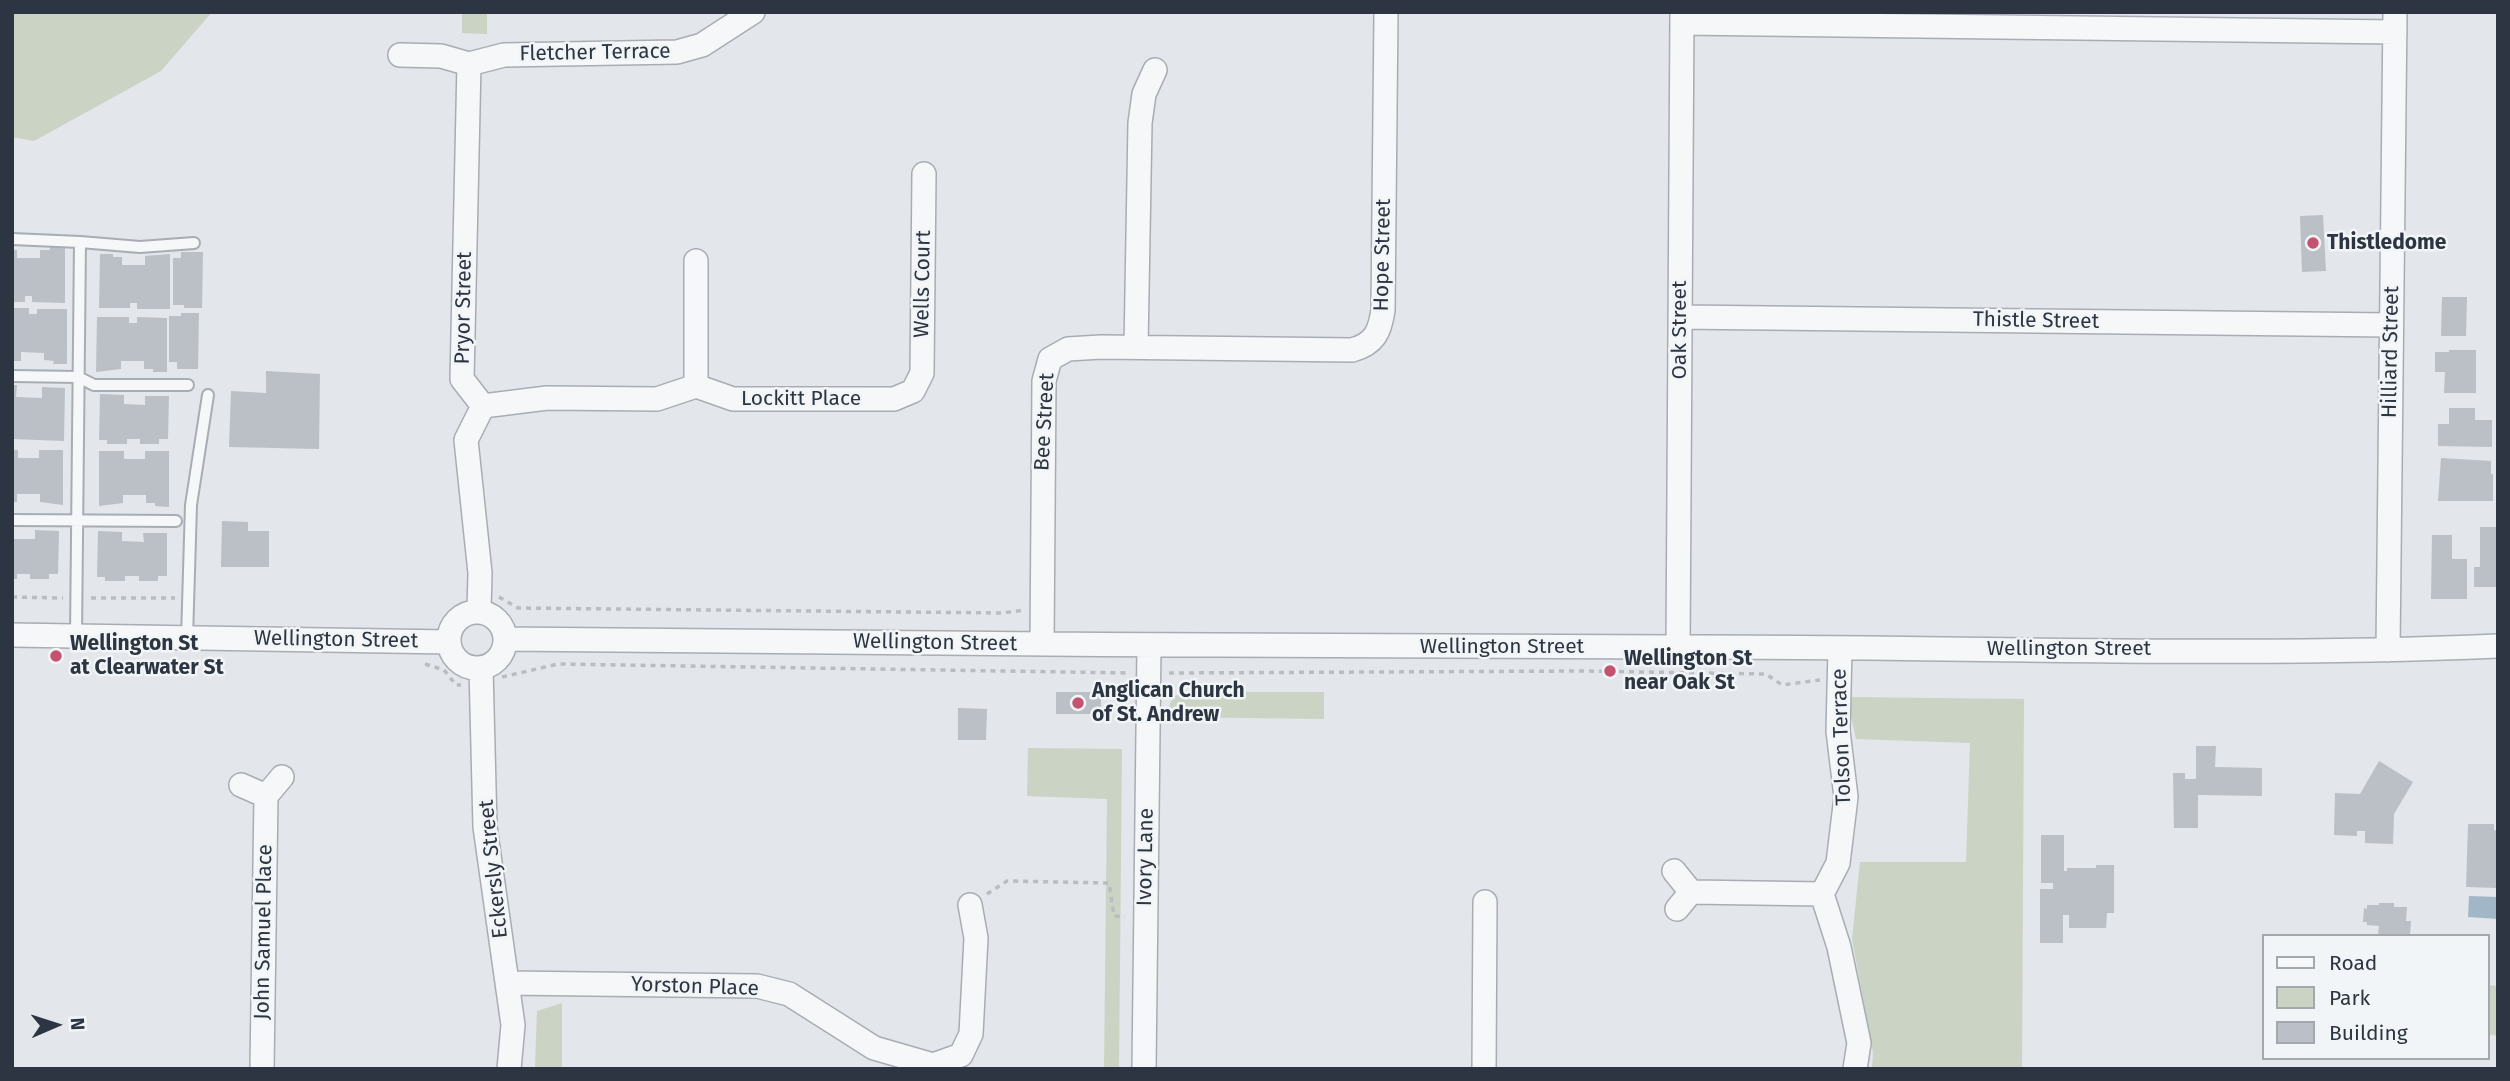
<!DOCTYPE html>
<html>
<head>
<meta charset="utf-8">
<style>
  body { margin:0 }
  #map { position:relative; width:2510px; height:1081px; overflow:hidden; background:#e3e6ea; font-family:"Fira Sans",sans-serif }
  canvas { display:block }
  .frame { position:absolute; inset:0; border:14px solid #2c3541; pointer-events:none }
  .legend { position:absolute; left:2262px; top:934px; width:228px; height:126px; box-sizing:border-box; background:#f2f5f7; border:2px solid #a3a8ae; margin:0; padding:9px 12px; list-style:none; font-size:21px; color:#2c3541 }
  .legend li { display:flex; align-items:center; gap:14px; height:35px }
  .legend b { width:35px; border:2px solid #a3a8ae }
  .north { position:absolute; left:21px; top:990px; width:70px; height:70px; -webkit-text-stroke:5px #f2f5f7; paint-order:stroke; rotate:87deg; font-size:19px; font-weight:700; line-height:28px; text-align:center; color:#2c3541 }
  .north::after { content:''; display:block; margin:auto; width:24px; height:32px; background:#2c3541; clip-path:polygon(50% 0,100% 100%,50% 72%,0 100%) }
</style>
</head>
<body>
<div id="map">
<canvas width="2510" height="1081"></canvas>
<div class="frame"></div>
<ul class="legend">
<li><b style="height:9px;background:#f5f7f8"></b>Road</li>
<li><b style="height:19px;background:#cad3c4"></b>Park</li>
<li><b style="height:19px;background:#bac0c6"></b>Building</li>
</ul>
<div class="north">N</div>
</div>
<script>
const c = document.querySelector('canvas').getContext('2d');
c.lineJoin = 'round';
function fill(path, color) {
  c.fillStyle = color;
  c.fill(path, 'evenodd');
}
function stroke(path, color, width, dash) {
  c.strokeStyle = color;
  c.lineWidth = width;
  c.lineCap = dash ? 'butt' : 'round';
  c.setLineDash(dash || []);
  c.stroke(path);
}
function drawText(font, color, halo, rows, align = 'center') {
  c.font = font + ' "Fira Sans",sans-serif';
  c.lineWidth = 5;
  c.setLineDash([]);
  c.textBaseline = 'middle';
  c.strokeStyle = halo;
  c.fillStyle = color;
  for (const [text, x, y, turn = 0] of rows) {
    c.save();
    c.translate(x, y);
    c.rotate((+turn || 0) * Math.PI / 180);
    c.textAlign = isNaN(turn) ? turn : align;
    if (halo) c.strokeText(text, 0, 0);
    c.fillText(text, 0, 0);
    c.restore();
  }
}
const green = new Path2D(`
  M12,12H212L161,71L34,141L12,137Z
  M462,12H487V34L462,33Z
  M1186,692H1324V719L1169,717C1168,703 1172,694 1186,692Z
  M1847,697L2024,699L2022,1069H1872L1873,1053L1852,939L1860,862H1966L1970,743L1856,739Z
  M1028,748L1122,749L1119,1069H1104L1107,799L1027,796Z
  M2487,985L2498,986V1036L2487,1034Z
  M562,1003V1069L535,1067L537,1011Z`);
const water = new Path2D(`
  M2469,896L2498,897V919L2468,917Z`);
const building = new Path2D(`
  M2323,215L2326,271L2302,272L2300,216Z
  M50,247H65V303L32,302V296H25V302H12V250H17V258H40V250H50Z
  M181,252H203L202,308H184V305H173V258H181Z
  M100,254H113V257H122V265H145V256L170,254V309H137V303H130V308H99Z
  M2442,297H2467L2466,336H2441Z
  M12,308H29V314H37V309H67V364H53L54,361L44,360V353L21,352V361H12Z
  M181,313H199L198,369H177V362H169V316H181Z
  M97,317H129V323H137V317L167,318V372H153V369H144V361H121V369L96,372Z
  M2449,350H2476V393H2444L2445,372H2435V352H2449Z
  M266,371L320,374L319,449L229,447L231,391L266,393Z
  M12,385H17L16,397L42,398V387L65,388L64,441L12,439Z
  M100,394L124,395V404L145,405V396H169L168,439H159V444H140V439H127V444H107V440H99Z
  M2449,408H2475V420H2492V447L2438,446V424H2449Z
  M12,450H18V458H39V450H63V505L40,502V494H17V502H12Z
  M99,451H124V459H145V451H169V507L155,506V503H146V495H123V503L99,506Z
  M2441,458L2491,461V474H2493V501H2438Z
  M222,521L248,522V531H269V567H221Z
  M2480,527H2498L2497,587H2474V567H2480Z
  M35,530L59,531L58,574H49V579H30V574H17V579H12V539H35Z
  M98,531L122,532V541L144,542L143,533H167V576H158V581H139V576H125V581H105V577H97Z
  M2432,535H2452V559H2467V599H2431Z
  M1056,692H1101V714H1056Z
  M958,708L987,709L986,740H958Z
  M2196,746H2216L2215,767L2262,768V796L2198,795V828H2174L2173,773H2185V779H2196Z
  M2379,761L2413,782L2394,814L2393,844L2365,843V831H2357V836L2334,835L2335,793L2360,794Z
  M2468,824H2494V830L2498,831V888L2466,887Z
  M2041,835H2064V871H2067V868H2096V865H2114V913H2107L2106,928H2069V915H2063V943H2040V889H2053V883H2041Z
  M2379,903H2394V907H2407L2406,921H2411L2410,936H2378L2379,926L2367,925V922H2363L2364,908L2367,909V905H2379Z`);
const path = new Path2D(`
  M12,597L63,598
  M499,597L518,608L1003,613L1024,610
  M91,598H175
  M425,664L444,670L456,685H461
  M1169,673L1582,671L1766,674L1782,685L1820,680
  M502,677L558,664L1130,673
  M987,894L1007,881L1109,883L1114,916L1125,917`);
const service = new Path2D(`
  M12,239L80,242L76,636
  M80,242L140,247L194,243
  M12,376L78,377L94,385H188
  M12,520L176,521
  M187,638L191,505L208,395`);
const minor = new Path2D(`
  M1682,23L2395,32
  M400,55L441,56L469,64L504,55L677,52L702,45L753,12
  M469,64L462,379L483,406L466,440L480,573L479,612
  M1680,317L2391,325
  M1136,347L1140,123L1144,94L1155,70
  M696,386V261
  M483,406L547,398L657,399L696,386L733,399H894L913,391L922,373L924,174
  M449 640a28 28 0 1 1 56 0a28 28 0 1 1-56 0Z
  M12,635L449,642
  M505,639C896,642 1286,648 1677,647C1950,646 2224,658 2498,646
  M1042,644L1044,381L1050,359L1068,349L1101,347L1352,350C1375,344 1380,331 1383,310L1386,12
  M1678,647L1682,12
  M1840,649L1838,731L1846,797L1838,863L1822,894L1839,947L1859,1043L1855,1069
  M2388,650L2395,12
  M481,668L485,827L513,1025L509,1069
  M241,785L266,796L282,777
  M1674,871L1691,892L1677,909
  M1691,892L1822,894
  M507,983L757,986L789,994L874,1048L933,1065L961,1055L971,1034L976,938L970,905
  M262,1069L266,796
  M1144,1069L1149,646
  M1484,1069L1485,902`);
const markers = [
  [2313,243,7,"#c4536f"],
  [56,656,7,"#c4536f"],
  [1610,671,7,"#c4536f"],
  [1078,703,7,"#c4536f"]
];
const streetNames = [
  ["Fletcher Terrace",595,53,-1],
  ["Hope Street",1383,255,-89],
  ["Wells Court",923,284,-89],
  ["Pryor Street",464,308,-89],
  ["Thistle Street",2036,321,1],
  ["Oak Street",1680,330,-90],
  ["Hilliard Street",2391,352,-89],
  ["Lockitt Place",801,399],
  ["Bee Street",1045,422,-87],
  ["Wellington Street",336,640,1],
  ["Wellington Street",935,643,1],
  ["Wellington Street",1502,647],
  ["Wellington Street",2069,649],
  ["Tolson Terrace",1842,737,-92],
  ["Ivory Lane",1146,857,-89],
  ["Eckersly Street",494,869,-96],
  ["John Samuel Place",264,932,-89],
  ["Yorston Place",695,987,2]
];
const poiNames = [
  ["Thistledome",2327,243],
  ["Wellington St",70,644],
  ["at Clearwater St",70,668],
  ["Wellington St",1624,659],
  ["near Oak St",1624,683],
  ["Anglican Church",1092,691],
  ["of St. Andrew",1092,715]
];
fill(green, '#cad3c4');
fill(water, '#a1b7c7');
fill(building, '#bac0c6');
stroke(service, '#a8adb4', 14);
stroke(minor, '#a8adb4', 26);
stroke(path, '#b9bdc1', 3.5, [5, 5]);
stroke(service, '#f5f7f8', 10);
stroke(minor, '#f5f7f8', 23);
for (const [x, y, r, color] of markers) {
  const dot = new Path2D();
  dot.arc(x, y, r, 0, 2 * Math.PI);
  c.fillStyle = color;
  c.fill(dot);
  stroke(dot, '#f2f5f7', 2.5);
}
drawText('21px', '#2c3541', '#f2f5f7', streetNames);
drawText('bold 21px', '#2c3541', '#f2f5f7', poiNames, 'left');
</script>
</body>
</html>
